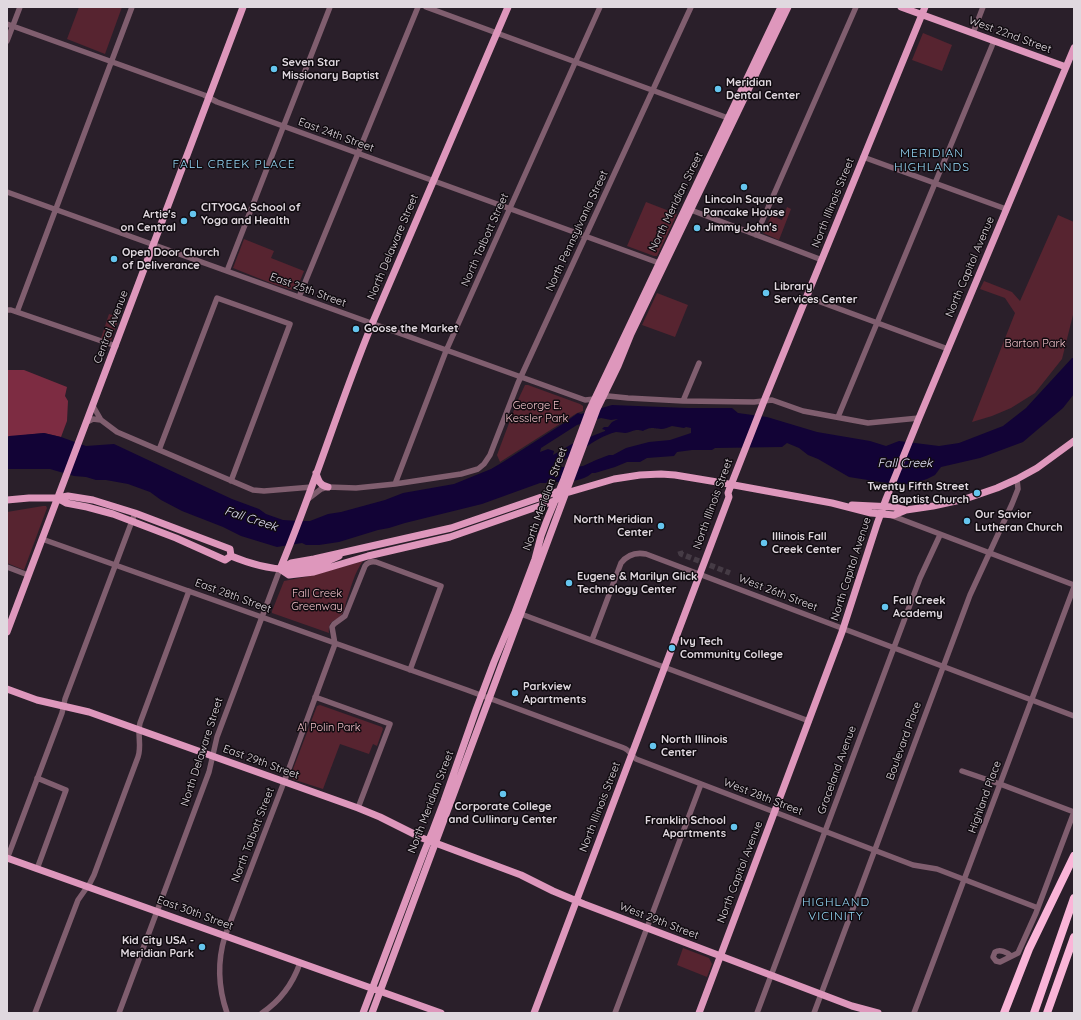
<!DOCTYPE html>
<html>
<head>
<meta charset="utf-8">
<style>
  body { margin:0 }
  #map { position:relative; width:1081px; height:1020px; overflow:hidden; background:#2a1f2a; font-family:Quicksand,sans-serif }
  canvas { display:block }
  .frame { position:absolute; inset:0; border:8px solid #e0d8df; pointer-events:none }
</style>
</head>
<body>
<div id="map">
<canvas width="1081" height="1020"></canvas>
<div class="frame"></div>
</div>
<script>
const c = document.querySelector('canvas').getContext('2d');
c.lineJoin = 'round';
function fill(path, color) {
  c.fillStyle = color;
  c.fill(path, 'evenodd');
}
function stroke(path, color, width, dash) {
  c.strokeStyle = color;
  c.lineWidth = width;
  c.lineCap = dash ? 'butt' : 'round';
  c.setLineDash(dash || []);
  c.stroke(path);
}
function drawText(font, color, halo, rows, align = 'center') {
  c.font = font + ' Quicksand,sans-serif';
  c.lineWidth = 3;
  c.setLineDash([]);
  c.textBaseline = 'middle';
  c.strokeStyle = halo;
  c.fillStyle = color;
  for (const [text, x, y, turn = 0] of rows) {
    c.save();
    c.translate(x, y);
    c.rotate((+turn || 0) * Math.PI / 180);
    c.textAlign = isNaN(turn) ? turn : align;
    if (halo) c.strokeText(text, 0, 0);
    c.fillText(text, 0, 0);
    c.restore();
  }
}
const green = new Path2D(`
  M79,7H122L105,54L67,39Z
  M923,33L952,45L942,71L912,60Z
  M646,202L677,214L657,256H654L627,246Z
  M787,207L791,209L779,240L763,233L774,210L780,213L777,218L782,220Z
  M1058,215L1074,222V311L1062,359L1035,393L1011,408L992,416L972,422L1015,313L1005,298L980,289L984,281L1012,292L1020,301Z
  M244,239L274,251L271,258L304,271L296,291L273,284L233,268Z
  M657,293L688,305L675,337L642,325Z
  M109,314L119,317L111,341L101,338Z
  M525,385H528L580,404L583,406V411L577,413L500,462L497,455L517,402Z
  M43,506H46L47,508L24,570L7,563V512Z
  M363,561C354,573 351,588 346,602C345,606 344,611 342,614C336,623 328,618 329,633L272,613V611L284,581L310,576Z
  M320,705L382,727L383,729L377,746L373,744L369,754L340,744L323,789L292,779L290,777L317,706Z
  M683,948L709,958L712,964L707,977L677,965Z`);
const forest = new Path2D(`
  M7,370H24L67,387L65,396L68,401L67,421L61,437L44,433L7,437Z`);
const water = new Path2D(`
  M1072,358H1074V394L1063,408L1023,442L980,458L941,467L935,475L927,479L915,483L903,485L880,482L849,477L818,459L808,455L799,448L787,443L782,447L715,448L712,450H692L677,452L674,456L647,458L640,462H627L615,467L595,473H592C582,482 569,481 556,482L555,480H549L546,483H540L482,504L405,523L389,528L378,530L339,542L319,545H306L302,543L277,547L241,536L223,527L182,511L161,500L150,492L128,484L106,480H96L86,477L74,476L50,469H7V437L9,436L44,433L61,437L86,446L114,444L178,474L232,499L259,509L266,514L283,520L300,521H310L328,514L341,512L385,500L403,493L454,484L491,469L503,462L564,423L578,413L581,414L612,405L688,408H732L738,413L767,417L817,432L870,441L886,446L899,441L939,446L959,443L1003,426L1026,408ZM601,418L611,420L618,419L612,422L608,427H604L602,429L605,430V431L572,444L553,455L554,451L548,449L540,452L541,448L577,425ZM672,426L684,428L686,427L691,428V433L670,440L649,442L626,448L613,455H609L596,460L583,466L575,467H560V464C566,457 575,454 583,449C593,442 604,435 616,432C620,432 622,433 625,433C633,432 634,428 643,431C653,426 652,429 661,429C665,429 668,427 672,426Z`);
const minorTunnel = new Path2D(`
  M680,551L681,554L730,573`);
const minor = new Path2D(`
  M426,7L728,118
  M7,24L204,95L217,102L283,126L659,263
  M973,33L983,7
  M7,41L20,7
  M863,157L1006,209
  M7,192L585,400L595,399L608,396L628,398L683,401L754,402L772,400L803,411L868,423L919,418
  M691,210L822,260
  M756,235L856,7
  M227,271L330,7
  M299,297L418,7
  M807,297L948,349
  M7,310H11L116,346
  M17,312L132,7
  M683,401L699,363
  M93,406L101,420L117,432L253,490L264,491L312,487
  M838,417L994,41
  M87,422L93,419L101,420
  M159,450L217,298L290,324L231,481
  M395,484L446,351L600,7
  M308,499L321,489L328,487L356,488L395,484L461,474L478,469L484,464L490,455L518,383L691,7
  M890,515L1074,585
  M42,539L467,690L624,748C630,750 631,756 636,759L913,865L937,869L1038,908
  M7,567L28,575
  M521,614L809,721
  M592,640L621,563C628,554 636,552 646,554L1074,716
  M315,697L390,724L358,808
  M962,771L1000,784L1074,812
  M7,859L62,713L65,699L135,513
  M37,869L66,790L37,778
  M1011,956C1007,952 1000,949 995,952L993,957L996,961L1000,962L1018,953L1036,913L1074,812
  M35,1013L78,900L90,883L94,875L138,757C142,746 137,734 140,723L189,591
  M119,1013L209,772L217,737L280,569
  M227,1013C218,987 217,962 225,936L284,782L335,644L332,627L334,624L345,616L365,566C367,563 371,561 376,562L441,586L410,670
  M262,1013C280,1001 293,983 300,963
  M615,1013L701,784
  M757,1013L920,578L940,535
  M814,1013L970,595L1012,504L1018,489L1017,479
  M914,1013L1074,587`);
const major = new Path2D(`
  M901,7L1066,67
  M316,473C318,480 320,486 328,487
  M57,498L66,503L87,507L113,514L176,538L225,560L231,556
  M7,500L29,498H57L68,496L93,500L135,513L230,549L231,556
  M852,505L894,507L906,510
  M231,556C270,572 300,575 339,556
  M280,569L289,575L314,572L368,556L450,537L554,501L566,493L614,479L640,475L661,474L675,475L723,483L832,503L871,513L894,515L906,510L933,506L965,499L997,488L1017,479L1037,468L1074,441
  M280,569C314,488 339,404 372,324C417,218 463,113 508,7
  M280,569L291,563L314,559L451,528L559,491L560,492
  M7,632L243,7
  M7,689L37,700L89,712L358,808L380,817L422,838L521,875L553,891L584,904L852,1006L878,1013
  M7,858L441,1013
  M363,1013L424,852L433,830L444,801L476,710L494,662L515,612L535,559L541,536L547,520L564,479L589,411L781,7
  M372,1013L597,409L618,366L631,334L788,7
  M534,1013L729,497L728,493L731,485L764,401L925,7
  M699,1013L842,632L877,524L886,499L919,418L1074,48`);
const highway = new Path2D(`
  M1004,1013L1029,949L1074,856
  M1034,1013L1074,898
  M1047,1013L1074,937`);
const markers = [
  [274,69,4,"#65c5ee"],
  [718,89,4,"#65c5ee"],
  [744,187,4,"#65c5ee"],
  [193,214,4,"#65c5ee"],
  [184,221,4,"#65c5ee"],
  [697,228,4,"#65c5ee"],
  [114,259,4,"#65c5ee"],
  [766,293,4,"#65c5ee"],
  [356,329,4,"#65c5ee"],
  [977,493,4,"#65c5ee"],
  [967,521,4,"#65c5ee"],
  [661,526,4,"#65c5ee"],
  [764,543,4,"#65c5ee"],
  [569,583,4,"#65c5ee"],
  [885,607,4,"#65c5ee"],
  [672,648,4,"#65c5ee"],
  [515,693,4,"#65c5ee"],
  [653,746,4,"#65c5ee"],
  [503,794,4,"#65c5ee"],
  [734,827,4,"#65c5ee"],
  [202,947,4,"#65c5ee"]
];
const streetNames = [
  ["West 22nd Street",1010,35,20],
  ["East 24th Street",336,135,20],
  ["North Meridian Street",676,202,-64],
  ["North Illinois Street",833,203,-68],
  ["North Pennsylvania Street",577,231,-65],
  ["North Talbott Street",485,240,-66],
  ["North Delaware Street",393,247,-67],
  ["North Capitol Avenue",970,267,-67],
  ["East 25th Street",308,290,20],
  ["Central Avenue",111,327,-69],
  ["North Meridian Street",545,499,-70],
  ["North Illinois Street",713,504,-70],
  ["North Capitol Avenue",851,569,-72],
  ["West 26th Street",778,593,21],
  ["East 28th Street",233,596,20],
  ["Boulevard Place",904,741,-70],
  ["North Delaware Street",202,752,-72],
  ["East 29th Street",261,762,20],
  ["Graceland Avenue",837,770,-70],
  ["West 28th Street",763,797,21],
  ["Highland Place",985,797,-70],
  ["North Meridian Street",431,802,-69],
  ["North Illinois Street",600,807,-69],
  ["North Talbott Street",253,835,-69],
  ["North Capitol Avenue",740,872,-69],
  ["East 30th Street",195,913,20],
  ["West 29th Street",659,921,21]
];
const poiNames = [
  ["Seven Star",282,63],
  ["Missionary Baptist",282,76],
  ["Meridian",726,83],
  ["Dental Center",726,96],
  ["Lincoln Square",744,200,"center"],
  ["Pancake House",744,213,"center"],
  ["CITYOGA School of",201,208],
  ["Yoga and Health",201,221],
  ["Artie's",176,215,"right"],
  ["on Central",176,228,"right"],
  ["Jimmy John's",705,228],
  ["Open Door Church",122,253],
  ["of Deliverance",122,266],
  ["Library",774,287],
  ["Services Center",774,300],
  ["Goose the Market",364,329],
  ["Twenty Fifth Street",969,487,"right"],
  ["Baptist Church",969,500,"right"],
  ["Our Savior",975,515],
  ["Lutheran Church",975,528],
  ["North Meridian",653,520,"right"],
  ["Center",653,533,"right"],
  ["Illinois Fall",772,537],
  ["Creek Center",772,550],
  ["Eugene & Marilyn Glick",577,577],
  ["Technology Center",577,590],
  ["Fall Creek",893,601],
  ["Academy",893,614],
  ["Ivy Tech",680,642],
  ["Community College",680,655],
  ["Parkview",523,687],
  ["Apartments",523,700],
  ["North Illinois",661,740],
  ["Center",661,753],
  ["Corporate College",503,807,"center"],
  ["and Cullinary Center",503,820,"center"],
  ["Franklin School",726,821,"right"],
  ["Apartments",726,834,"right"],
  ["Kid City USA -",194,941,"right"],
  ["Meridian Park",194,954,"right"]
];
const parkNames = [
  ["Barton Park",1035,344],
  ["George E.",537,406],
  ["Kessler Park",537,419],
  ["Fall Creek",317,594],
  ["Greenway",317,607],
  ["Al Polin Park",329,728]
];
const neighbourhoodNames = [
  ["MERIDIAN",932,153],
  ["HIGHLANDS",932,167],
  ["FALL CREEK PLACE",234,164],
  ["HIGHLAND",836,902],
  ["VICINITY",836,916]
];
const waterNames = [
  ["Fall Creek",905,463],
  ["Fall Creek",251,519,18]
];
fill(green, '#572430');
fill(forest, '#7d2c42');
fill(water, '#120336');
stroke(minorTunnel, '#453b45', 5.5, [5.5, 3]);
stroke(minor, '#805e6f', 5.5);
stroke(major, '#de97bc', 7);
stroke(highway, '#fab5d8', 8);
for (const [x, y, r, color] of markers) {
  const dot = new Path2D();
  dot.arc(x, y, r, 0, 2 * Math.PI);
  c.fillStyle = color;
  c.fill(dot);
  stroke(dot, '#100b10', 1.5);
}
drawText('11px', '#e0d8df', '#100b10', streetNames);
drawText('bold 11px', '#e0d8df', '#100b10', poiNames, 'left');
drawText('11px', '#f1c0c8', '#100b10', parkNames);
c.letterSpacing = '1px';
drawText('12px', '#97daf9', '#100b10', neighbourhoodNames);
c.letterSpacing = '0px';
drawText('italic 12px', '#e2e1f7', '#100b10', waterNames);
</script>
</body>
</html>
